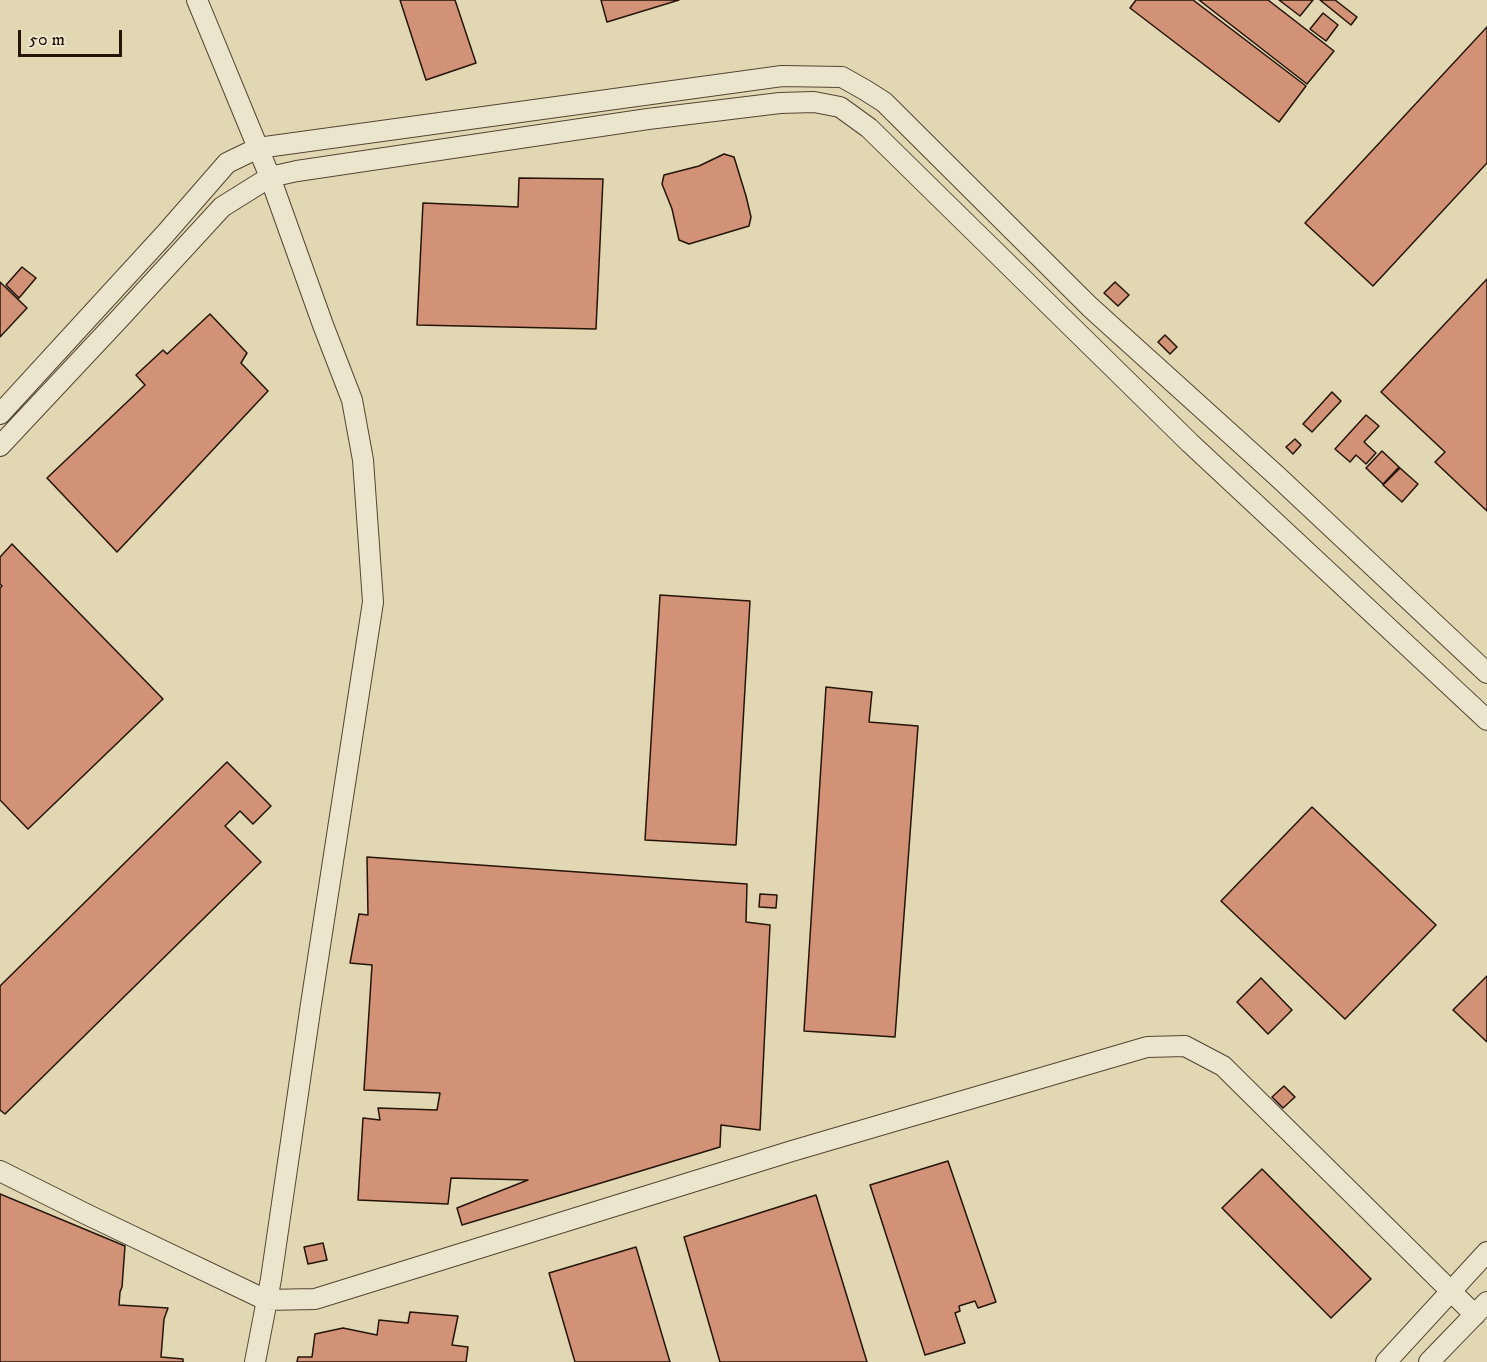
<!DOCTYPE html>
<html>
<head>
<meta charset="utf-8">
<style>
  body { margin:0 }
  #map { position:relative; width:1487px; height:1362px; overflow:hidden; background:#e1d7b3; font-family:"IM FELL DW Pica",serif }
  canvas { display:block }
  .scale { position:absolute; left:18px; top:30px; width:104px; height:27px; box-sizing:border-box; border:3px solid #251406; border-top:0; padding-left:8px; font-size:18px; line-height:21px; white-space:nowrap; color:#251406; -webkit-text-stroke:4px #ece5ce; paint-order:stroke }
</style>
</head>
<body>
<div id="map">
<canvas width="1487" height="1362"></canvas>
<div class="scale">50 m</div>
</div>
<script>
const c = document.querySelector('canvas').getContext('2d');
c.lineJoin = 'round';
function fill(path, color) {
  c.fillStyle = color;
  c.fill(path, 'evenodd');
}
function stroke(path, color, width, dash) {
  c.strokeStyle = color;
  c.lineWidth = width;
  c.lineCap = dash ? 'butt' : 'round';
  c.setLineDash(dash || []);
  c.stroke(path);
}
const building = new Path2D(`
  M400,0H455L476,63L426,80Z
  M601,0H679L607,22Z
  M1136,0H1193L1306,86L1279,122L1130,8Z
  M1199,0H1268L1334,51L1307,84Z
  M1279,0H1313L1300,16Z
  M1320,0H1335L1357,17L1351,25Z
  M1323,13L1338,25L1326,41L1310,29Z
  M1487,27V163L1373,286L1305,223Z
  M724,154L734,157L746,196L751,217L749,226L689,244L679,240L672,209L662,184L664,175L699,166Z
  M519,178L603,179L596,329L417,325L423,203L518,207Z
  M22,267L36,278L19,298L6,285Z
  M1487,279V511L1435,462L1445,452L1381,392Z
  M0,282L27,308L0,337Z
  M1115,282L1129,295L1118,306L1104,293Z
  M210,314L247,353L241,363L268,391L117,552L47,478L145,385L136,375L163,350L167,354Z
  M1165,335L1177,347L1170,354L1158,342Z
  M1332,392L1341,401L1312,432L1303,424Z
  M1366,415L1379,426L1364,442L1376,453L1366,464L1356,455L1350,462L1335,449Z
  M1295,439L1301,445L1293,454L1286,447Z
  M1382,451L1399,467L1383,484L1366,468Z
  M1400,468L1418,484L1402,502L1383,485Z
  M12,544L163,699L28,829L0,800V588L2,586L0,584V557Z
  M660,595L750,601L736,845L645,840Z
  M826,687L872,692L869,722L918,726L895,1037L804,1031Z
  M227,762L271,806L253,824L240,811L225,826L261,862L5,1114L0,1110V986Z
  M1312,807L1436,925L1345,1019L1221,901Z
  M367,857L747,884L746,922L770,925L760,1130L721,1125L720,1147L462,1225L457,1208L528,1180L451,1178L448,1204L358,1200L363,1118L380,1120L378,1108L437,1110L440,1093L364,1090L372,965L350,963L359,914L368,915Z
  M760,894L777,895L776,908L759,907Z
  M1487,976V1042L1453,1010Z
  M1261,978L1292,1010L1268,1034L1237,1002Z
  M1284,1086L1295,1097L1283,1108L1272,1097Z
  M948,1161L996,1302L978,1308L975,1301L959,1306L960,1311L955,1313L965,1343L925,1355L870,1185Z
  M1262,1169L1371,1279L1331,1318L1222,1208Z
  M0,1194L125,1246L122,1287L120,1292L119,1305L168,1308L164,1319L161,1357L183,1359V1362H0Z
  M816,1195L867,1362H720L684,1237Z
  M323,1243L327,1260L308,1264L304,1247Z
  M636,1247L670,1362H575L549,1273Z
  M410,1312L458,1316L452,1345L468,1347L466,1362H297L298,1357H312L315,1334L343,1328L377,1335L379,1320L408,1323Z`);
const minor = new Path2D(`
  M197,0L270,177L323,325L352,400L363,460L373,602L311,1004L271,1279L255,1362
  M0,414L166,233L227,163L258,148L782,76L842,77L865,90L884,102L1090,307L1277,476L1487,673
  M0,446L120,318L222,207L270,177L297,171L648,119L780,103L814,102L840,107L869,128L1190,443L1487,720
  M0,1171L88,1215L266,1300L315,1299L792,1151L1147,1047L1185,1046L1223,1066L1475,1315
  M1386,1362L1487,1252
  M1429,1362L1487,1302`);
fill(building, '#d29277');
stroke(building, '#251406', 1.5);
stroke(minor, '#544531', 22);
stroke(minor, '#ece5ce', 20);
</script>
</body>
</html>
